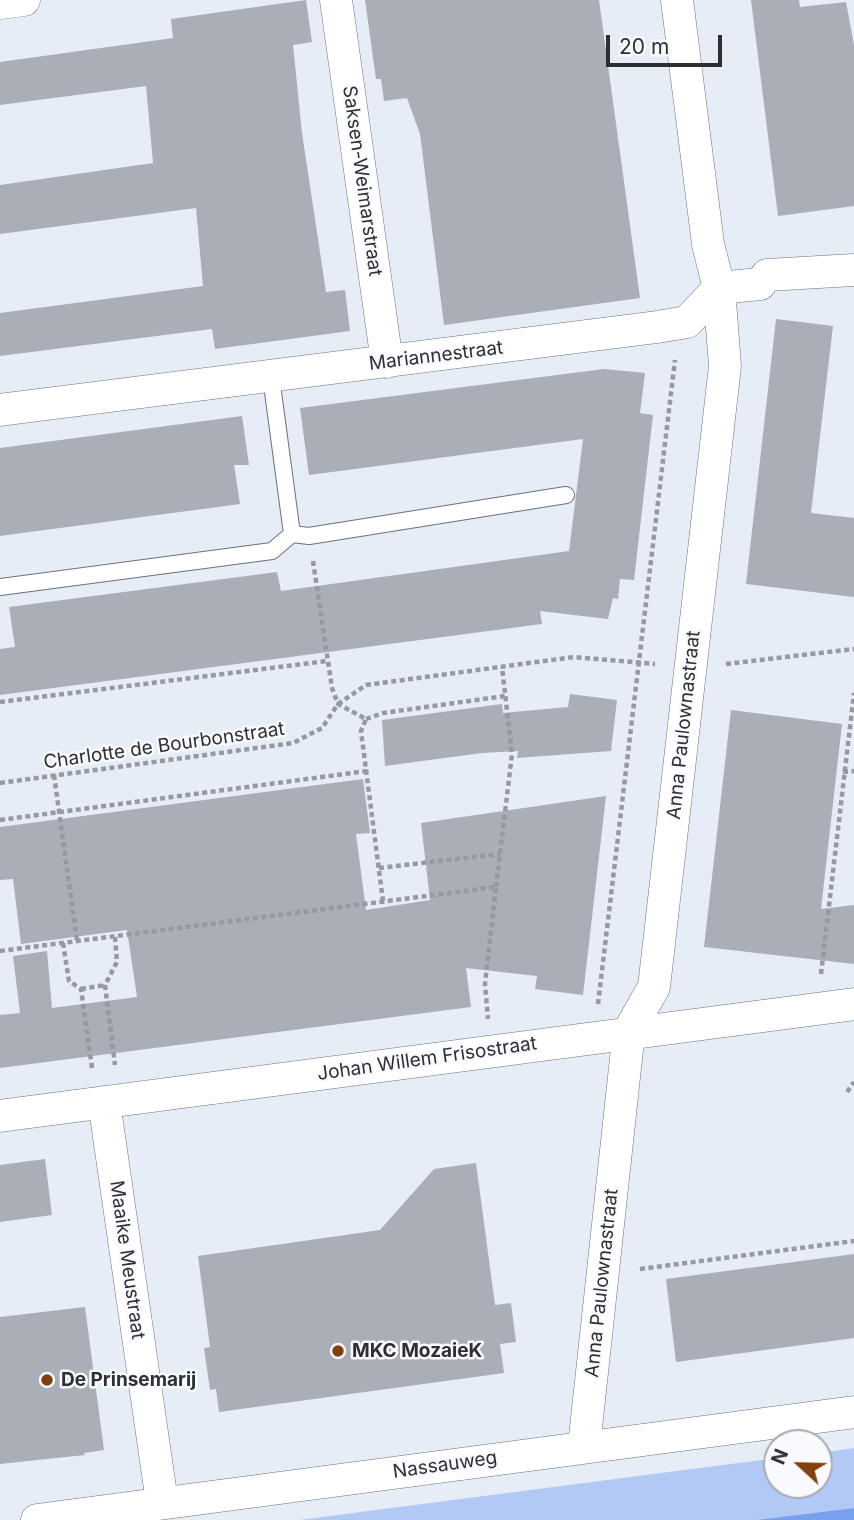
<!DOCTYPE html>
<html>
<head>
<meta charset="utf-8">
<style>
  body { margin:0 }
  #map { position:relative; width:854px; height:1520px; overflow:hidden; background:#e7edf7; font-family:Inter,sans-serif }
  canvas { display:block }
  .north { position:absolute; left:763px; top:1429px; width:70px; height:70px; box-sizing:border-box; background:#f8fafe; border:2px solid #a7a9ad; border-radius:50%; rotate:292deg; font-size:19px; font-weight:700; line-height:28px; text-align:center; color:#2d2f33 }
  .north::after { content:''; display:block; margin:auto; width:24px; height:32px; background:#82410c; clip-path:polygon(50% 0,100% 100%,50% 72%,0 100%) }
  .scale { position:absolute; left:606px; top:35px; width:116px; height:32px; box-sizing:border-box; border:4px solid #2d2f33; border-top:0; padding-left:9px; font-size:21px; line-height:24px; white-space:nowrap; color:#2d2f33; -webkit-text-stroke:5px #f8fafe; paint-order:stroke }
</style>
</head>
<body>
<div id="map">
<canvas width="854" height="1520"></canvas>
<div class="north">N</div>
<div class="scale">20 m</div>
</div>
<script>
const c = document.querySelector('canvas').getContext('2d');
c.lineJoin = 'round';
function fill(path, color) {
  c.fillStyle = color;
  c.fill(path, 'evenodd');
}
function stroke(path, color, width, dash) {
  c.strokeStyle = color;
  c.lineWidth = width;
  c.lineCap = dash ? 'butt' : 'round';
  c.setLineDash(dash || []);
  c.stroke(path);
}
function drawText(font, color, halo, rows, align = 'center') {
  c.font = font + ' Inter,sans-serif';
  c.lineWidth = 5;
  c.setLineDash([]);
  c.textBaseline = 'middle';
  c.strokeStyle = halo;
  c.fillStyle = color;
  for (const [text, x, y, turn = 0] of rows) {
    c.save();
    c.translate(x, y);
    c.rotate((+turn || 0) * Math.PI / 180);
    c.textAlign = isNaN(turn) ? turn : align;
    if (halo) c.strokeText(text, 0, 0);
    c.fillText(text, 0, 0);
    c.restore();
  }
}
const green = new Path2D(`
  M854,1448V1508L756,1520H299L777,1458V1485H819V1453Z`);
const water = new Path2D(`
  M854,1508V1520H756Z`);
const building = new Path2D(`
  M306,0L312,42L293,45L302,133L326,292L345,290L350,331L215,349L212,329L0,356V313L203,286L196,208L0,234V185L153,163L146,86L0,105V62L173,38L171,19Z
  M365,0H599L640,298L444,325L420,134L407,98L384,101L381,79H376Z
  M751,0H799L800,7L846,2L854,45V206L778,216Z
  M776,319L833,326L811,513L854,518V597L746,584Z
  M604,369L645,373L640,413L653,415L634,580L620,579L618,599L613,598L608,619L540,611L542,624L0,695V649L15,647L9,607L277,572L281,591L569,551L583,439L309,475L300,408Z
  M242,416L249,465H234L240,504L0,536V448Z
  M570,694L617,700L611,751L517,758L518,751L482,753L385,766L382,720L502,704L503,713L568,707Z
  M731,710L842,724L821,909L854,905V964L704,947Z
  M363,779L370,833L356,834L366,910L430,900L421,823L606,796L583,995L535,989L537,976L466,968L471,1007L0,1068V1015L20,1013L13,956L47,951L52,1008L137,997L127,930L21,944L13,879L0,880V827Z
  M45,1159L52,1215L0,1222V1165Z
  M476,1163L495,1305L511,1303L516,1342L500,1344L504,1373L219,1412L216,1389L210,1390L204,1348L210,1347L198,1256L380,1230L434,1169Z
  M854,1254V1338L676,1362L666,1279Z
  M85,1307L104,1450L84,1453L85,1455L0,1464V1317Z`);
const path = new Path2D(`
  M313,561L332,688L338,704L366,719L361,731L383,901
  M726,664L854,649
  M0,702L327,661
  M366,719L383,713L505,696
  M843,772L854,771
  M54,775L77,941
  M0,783L293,743L322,728L338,704L366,685L574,657L655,664
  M0,820L367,771
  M379,868L500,854
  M496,887L512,754L502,667
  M115,937L117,962L105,985L115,1065
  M63,943L69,981L81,989L92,1068
  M0,951L496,887L485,984L488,1019
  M821,974L854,693
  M81,989L105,985
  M598,1004L675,360
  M847,1092L854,1082
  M640,1269L854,1241`);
const service = new Path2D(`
  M292,534L309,536L566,495
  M0,587L272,551L292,534L271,377`);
const minor = new Path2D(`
  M336,0L387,362
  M0,3L24,0
  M0,410L657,327L687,322L719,288L760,284L767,275L854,270
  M104,1102L162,1502
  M0,1116L854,1004
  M584,1446L629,1031L654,987L725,366L719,288L708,244L677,0
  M37,1520L854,1412`);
const markers = [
  [338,1351,7,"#82410c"],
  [47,1380,7,"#82410c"]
];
const streetNames = [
  ["Saksen-Weimarstraat",362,181,82],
  ["Mariannestraat",436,356,-7],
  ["Anna Paulownastraat",684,725,-84],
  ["Charlotte de Bourbonstraat",164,746,-8],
  ["Johan Willem Frisostraat",427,1059,-8],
  ["Maaike Meustraat",127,1260,82],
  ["Anna Paulownastraat",602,1283,-84],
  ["Nassauweg",445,1465,-8]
];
const poiNames = [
  ["MKC MozaieK",352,1351],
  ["De Prinsemarij",61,1380]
];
fill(green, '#b2c9f5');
fill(water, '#78a0ee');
fill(building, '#a9aeb7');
stroke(service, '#6c717a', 18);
stroke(minor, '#6c717a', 33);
stroke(path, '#9599a0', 4.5, [5, 3.5]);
stroke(service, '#fff', 16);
stroke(minor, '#fff', 32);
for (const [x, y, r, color] of markers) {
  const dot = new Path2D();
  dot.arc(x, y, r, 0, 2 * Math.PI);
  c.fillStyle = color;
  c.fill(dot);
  stroke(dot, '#f8fafe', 2.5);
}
drawText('19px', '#2d2f33', '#f8fafe', streetNames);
drawText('bold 19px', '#2d2f33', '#f8fafe', poiNames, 'left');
</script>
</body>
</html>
